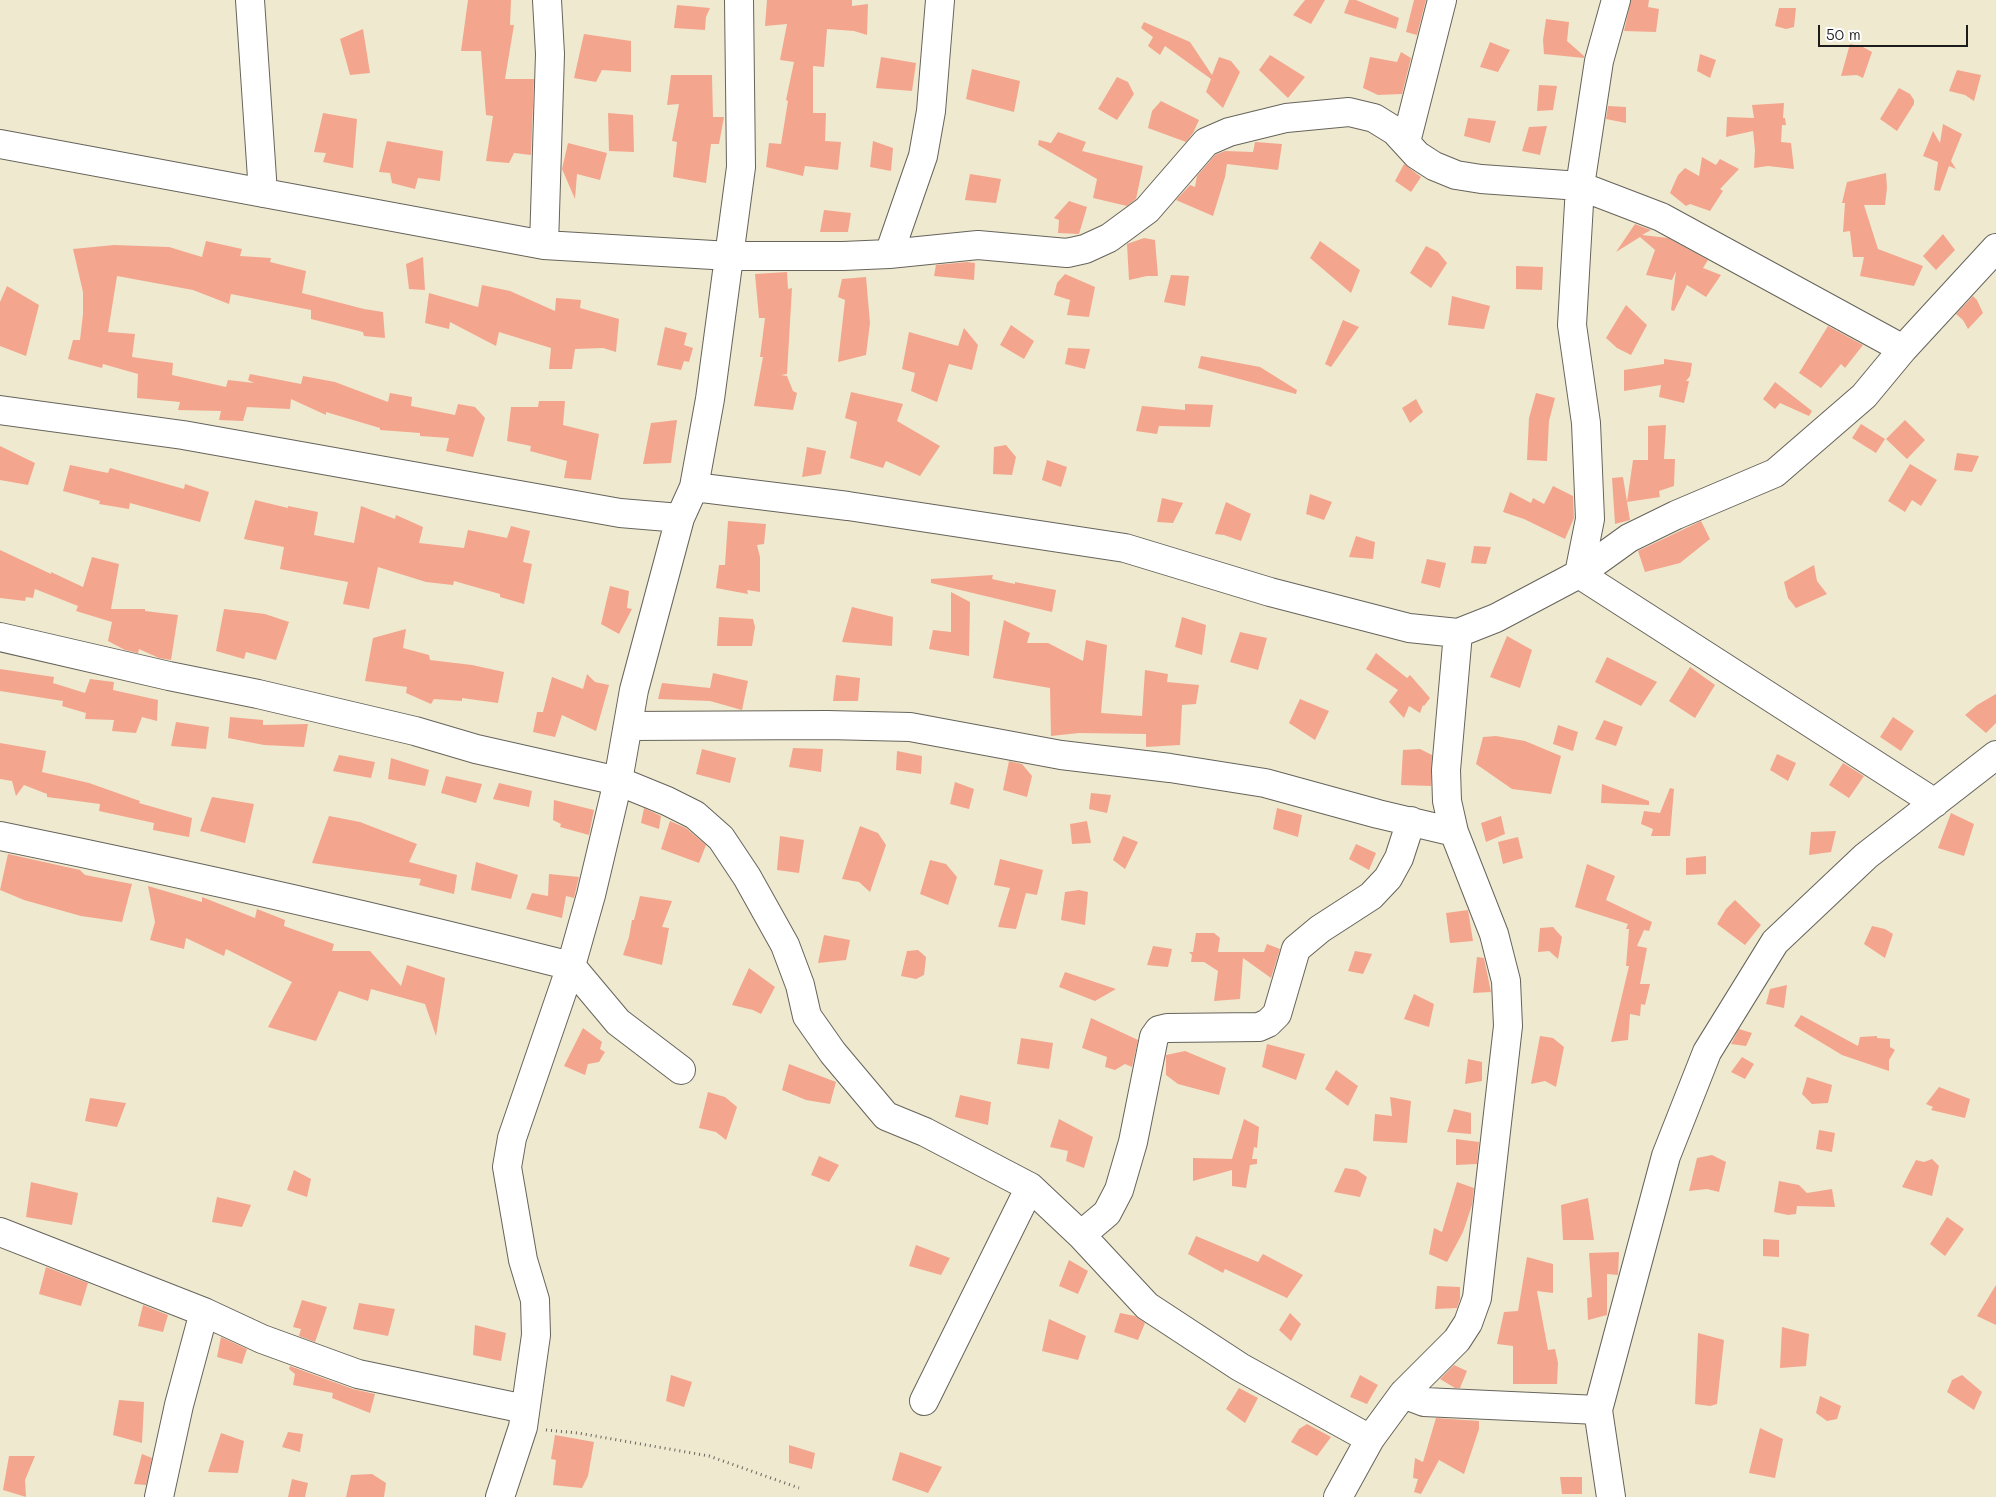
<!DOCTYPE html>
<html>
<head>
<meta charset="utf-8">
<style>
  body { margin:0 }
  #map { position:relative; width:1996px; height:1497px; overflow:hidden; background:#efe9d0; font-family:Mali,sans-serif }
  canvas { display:block }
  .scale { position:absolute; left:1818px; top:25px; width:150px; height:22px; box-sizing:border-box; border:2px solid #1c1c1c; border-top:0; padding-left:6px; font-size:15px; line-height:18px; white-space:nowrap; color:#1c1c1c; -webkit-text-stroke:4px #fff; paint-order:stroke }
</style>
</head>
<body>
<div id="map">
<canvas width="1996" height="1497"></canvas>
<div class="scale">50 m</div>
</div>
<script>
const c = document.querySelector('canvas').getContext('2d');
c.lineJoin = 'round';
function fill(path, color) {
  c.fillStyle = color;
  c.fill(path, 'evenodd');
}
function stroke(path, color, width, dash) {
  c.strokeStyle = color;
  c.lineWidth = width;
  c.lineCap = dash ? 'butt' : 'round';
  c.setLineDash(dash || []);
  c.stroke(path);
}
const building = new Path2D(`
  M468,0H511L510,25H514L505,79H534L531,155L514,153L509,163L486,161L493,116L486,115L481,51H461Z
  M767,0H852V6L868,4L867,35L854,31L827,29L824,67L813,66V113H826L825,141L841,142L838,170L805,166L803,176L766,167L769,143L781,144L788,101L786,100L794,62L780,60L787,24L765,26Z
  M1305,0H1325L1311,24L1293,15Z
  M1349,0H1356L1399,18L1396,29L1344,13Z
  M1414,0H1426L1417,35L1406,32Z
  M1631,0H1649L1648,7L1659,9L1656,32L1624,31Z
  M677,5L710,8L706,17L705,30L674,28Z
  M1779,8H1796L1794,27L1786,29L1775,26Z
  M1546,19L1569,22L1567,41L1584,56V58L1544,54L1543,40Z
  M1144,22L1190,42L1212,75L1219,57L1231,61L1240,72L1223,108L1206,92L1211,79L1165,46L1160,55L1148,46L1153,37L1141,28Z
  M363,29L370,73L350,75L340,39Z
  M584,34L631,41V72L602,70L596,82L574,78Z
  M1490,42L1510,50L1498,72L1480,67Z
  M1850,44L1863,47L1872,52L1863,78L1857,75L1841,76Z
  M1401,52L1411,58L1402,94L1378,95L1363,88L1370,57L1397,62Z
  M1700,54L1716,60L1710,78L1697,71Z
  M1270,55L1305,77L1288,98L1259,70Z
  M881,57L916,63L912,91L876,88Z
  M972,69L1020,81L1014,112L966,99Z
  M1957,70L1981,75L1974,101L1965,95L1949,91Z
  M671,75H712L713,117H724L719,144H711L706,183L673,177L677,142L672,141L679,104L667,105Z
  M1117,77L1128,82L1134,94L1117,120L1098,109Z
  M1539,85L1557,86L1553,110L1537,111Z
  M1899,88L1910,94L1914,100V104L1897,131L1880,119Z
  M1161,101L1199,120L1193,133L1186,142L1148,128L1152,111Z
  M1784,103L1783,118H1785L1786,125H1782L1781,142L1791,143L1794,169L1768,166L1754,168L1755,150L1753,131L1726,137L1727,117L1754,118L1752,105Z
  M1608,106L1626,107V123L1606,119Z
  M323,113L357,119L353,168L323,162L326,153L314,152Z
  M608,113L633,115L634,152L609,151Z
  M1468,118L1496,121L1490,143L1464,136Z
  M1943,124L1962,134L1951,161L1956,169L1949,166L1940,191L1934,190L1938,162L1923,156L1933,131L1940,143Z
  M1547,126L1540,155L1522,151L1529,127Z
  M1058,132L1086,142L1082,151L1143,166L1136,199L1127,206L1093,198L1097,179L1038,145L1039,140L1051,143Z
  M387,141L443,151L440,181L418,178L415,189L392,183L390,173L379,172Z
  M873,141L893,148L891,171L870,167Z
  M1255,142L1282,144L1278,170L1227,164L1225,177L1213,216L1176,200L1190,185L1195,187L1197,176L1215,155L1225,151L1253,152Z
  M568,143L607,153L600,180L577,174L575,199L562,169Z
  M1702,157L1716,165L1720,159L1739,169L1720,189L1723,191L1710,211L1690,204L1686,206L1670,193L1678,175L1685,168L1699,176Z
  M1404,164L1421,177L1411,192L1395,181Z
  M1886,173L1887,188L1885,205H1864L1878,249L1923,266L1914,286L1860,276L1864,257H1853L1850,231L1843,232L1845,203H1842L1847,182Z
  M970,174L1001,179L996,203L965,200Z
  M1069,201L1087,207L1079,234L1058,233L1059,220L1054,218Z
  M824,210L851,213L848,232H820Z
  M1635,224L1651,230L1642,235L1668,238L1708,260L1703,268L1721,275L1706,297L1687,285L1674,311L1671,310L1676,271L1672,280L1646,275L1655,250L1640,237L1616,252Z
  M1943,234L1955,250L1936,270L1923,256Z
  M1144,238L1155,240L1158,276H1147L1129,280L1127,244Z
  M206,241L242,249L240,256L271,258L270,262L306,271L302,293L364,309L383,312L385,338L364,336L363,332L311,319V310L231,294L229,304L193,290L117,276L108,332L135,334L132,357L173,363L172,375L226,387L228,380L254,383L248,380L250,374L301,384L303,376L335,382L388,402L390,393L412,397L411,406L455,415L458,404L475,407L485,418L473,457L446,451L449,438L420,436V433L380,430V428L326,412V415L291,399L290,409L247,407L243,421L219,420L221,411L178,410L180,402L137,398L138,374L103,364L102,368L68,359L73,340H80L83,314V292L73,249L114,245L169,247L202,257Z
  M1320,241L1360,270L1351,293L1310,258Z
  M1426,246L1438,252L1447,263L1431,288L1410,273Z
  M423,257L425,290L409,289L406,264Z
  M967,262L975,263L974,280L934,276L936,265Z
  M1516,266L1543,267L1542,290L1516,289Z
  M787,272L788,289L792,288L787,374L781,375L787,376L793,391L797,393L793,410L754,406L763,357H760L765,318H759L755,274Z
  M1065,274L1095,287L1089,317L1067,315L1070,300L1054,295L1057,283Z
  M1171,275L1189,276L1185,306L1164,302Z
  M866,277L870,323L866,355L838,362L845,300L838,297L842,279Z
  M482,285L510,291L555,311L556,298L581,300L580,308L619,319L616,352L603,348L575,349L572,369H549L551,348L499,332L496,346L450,322L449,329L425,323L429,293L478,307Z
  M7,286L39,305L26,356L0,346V302Z
  M1452,296L1490,306L1484,329L1448,325Z
  M1973,296L1977,300L1983,313L1968,329L1963,320L1956,314Z
  M1626,305L1647,325L1631,355L1617,348L1606,338Z
  M1343,320L1359,327L1331,367L1325,364Z
  M1011,325L1034,341L1024,359L1000,345Z
  M1828,326L1863,345L1845,368L1841,364L1821,388L1799,373Z
  M665,327L687,333L684,345L693,348L689,362L684,361L681,370L657,365Z
  M964,328L978,345L972,370L949,364L937,402L911,391L915,373L902,369L909,332L958,346Z
  M1068,348L1090,349L1085,369L1065,364Z
  M1201,356L1260,367L1297,390L1296,394L1198,368Z
  M1664,359L1692,363L1690,376L1686,381H1689L1684,403L1659,397L1661,385L1624,391V370L1664,364Z
  M1775,382L1812,411L1809,416L1780,403L1775,409L1763,399Z
  M851,392L903,404L897,421L940,446L920,476L886,461L883,468L850,458L857,422L845,418Z
  M1536,393L1555,398L1549,421L1547,461L1527,460L1529,418Z
  M1416,399L1423,412L1410,423L1402,408Z
  M539,401H565L563,425L599,434L591,480L564,478L567,461L530,451L531,446L507,441L511,407H538Z
  M1185,404L1213,405L1210,427L1159,426L1157,434L1136,431L1142,406L1185,410Z
  M677,420L671,463L643,464L651,423Z
  M1905,420L1925,440L1907,459L1886,439Z
  M1861,424L1885,439L1876,453L1852,438Z
  M1666,425L1664,459H1675L1674,486L1659,491L1660,497L1627,502L1633,460H1648V426Z
  M1006,445L1016,457L1012,475L993,474L994,447Z
  M0,446L35,463L28,485L0,480Z
  M807,447L826,451L821,474L802,477Z
  M1957,453L1979,456L1972,472L1954,470Z
  M1047,460L1067,467L1061,487L1042,480Z
  M1910,464L1937,480L1921,506L1912,500L1905,512L1888,501Z
  M70,465L108,473L110,468L184,489L185,484L209,492L200,522L130,503L129,509L99,504L100,501L63,491Z
  M1623,477L1630,520L1615,524L1612,478Z
  M1553,486L1573,496L1574,518L1565,539L1524,519L1503,512L1510,492L1531,503L1533,498L1544,504Z
  M1310,494L1332,502L1324,520L1306,514Z
  M1162,498L1183,503L1173,523L1157,522Z
  M255,500L288,508V506L318,512L314,535L354,543L361,506L395,519L396,515L423,527L419,543L464,548L468,530L507,538L511,526L530,531L523,562L532,564L524,604L500,597V594L454,581L453,585L426,582L378,567L369,609L343,604L348,582L280,569L284,547L244,539Z
  M1226,502L1251,514L1241,541L1224,535L1215,534Z
  M728,521L766,524L764,544L757,545L760,557V592L747,590L748,594L716,588L719,565H725Z
  M1701,521L1710,539L1680,563L1645,572L1638,551Z
  M1356,536L1375,542L1373,559L1349,557Z
  M1474,546L1491,547L1486,564L1471,563Z
  M0,550L51,574V572L83,587L92,557L119,564L111,609H145V611L178,615L171,660L159,658L139,649L138,653L125,650L108,641L112,622L76,611L78,606L35,589L33,598L26,597L25,601L0,598Z
  M1427,559L1446,563L1440,588L1421,583Z
  M1814,565L1817,581L1827,594L1796,608L1788,598L1784,582Z
  M993,575L992,579L1015,584V582L1056,590L1052,612L931,583V579Z
  M610,586L629,591L627,608L632,609L619,634L601,624Z
  M951,592L970,602L969,656L929,649L933,630L951,632Z
  M852,607L893,617L892,646L842,642Z
  M224,609L265,614L289,622L276,660L246,652L244,659L216,651Z
  M719,617L753,619L755,627L752,646H717Z
  M1182,617L1206,625L1202,655L1175,647Z
  M1004,620L1030,633L1027,643H1048L1083,661L1086,640L1107,645L1101,713L1142,716L1145,670L1168,674L1167,682L1199,685L1196,704L1182,705L1180,745L1146,747V734L1079,733L1051,736L1050,688L993,678Z
  M406,629L403,648L429,655L430,660L472,665L504,672L498,703L462,698V701L434,699L431,704L406,693L407,687L365,681L373,638Z
  M1240,632L1267,638L1258,670L1230,662Z
  M1507,636L1532,650L1520,688L1490,677Z
  M1376,653L1407,678L1410,675L1430,698L1424,706L1423,705L1420,713L1409,706L1404,718L1389,702L1398,690L1366,669Z
  M1607,657L1657,682L1641,706L1595,682Z
  M1690,667L1715,685L1695,718L1669,701Z
  M0,669L54,677L53,683L85,693L90,679L114,682L113,690L158,700L157,721L142,717L136,733L112,731L114,720L85,719L86,713L62,706L63,701L0,691Z
  M713,673L748,681L742,710L710,701L658,699L662,683L710,688Z
  M587,674L595,682L609,685L596,731L562,715L555,737L533,732L537,712H543L552,677L583,689Z
  M836,675L860,678L858,701H833Z
  M1996,694V723L1986,733L1965,715L1977,705Z
  M1300,699L1329,711L1315,740L1289,723Z
  M230,717L263,720V725L308,724L304,747L264,745L228,738Z
  M1893,717L1914,731L1901,751L1880,737Z
  M1604,720L1623,727L1616,746L1595,739Z
  M176,722L209,727L206,749L171,746Z
  M1558,725L1578,732L1573,751L1553,744Z
  M1496,736L1525,741L1561,756L1551,794L1512,789L1476,764L1483,737Z
  M0,743L46,751L42,772L89,783L140,801L139,803L192,818L189,837L153,830L154,823L99,811L100,804L47,797V794L24,785L16,796L12,781L0,779Z
  M793,748L823,749L821,772L789,767Z
  M702,749L736,758L730,783L696,774Z
  M1420,749L1432,755L1431,786L1401,785L1403,750Z
  M897,751L922,756L921,774L896,770Z
  M1777,754L1796,763L1788,781L1770,770Z
  M339,755L375,762L371,778L333,771Z
  M391,758L429,770L425,786L388,779Z
  M1009,761L1022,764L1032,776L1027,797L1003,790Z
  M1843,763L1864,776L1849,798L1829,785Z
  M446,776L482,784L476,803L441,793Z
  M955,782L974,789L969,809L950,804Z
  M499,783L532,791L529,807L493,799Z
  M1602,784L1649,801V805L1601,803Z
  M1670,788L1674,789L1670,836H1651L1653,829L1641,824L1644,811L1660,813Z
  M1091,793L1111,795L1107,813L1089,809Z
  M212,797L254,804L245,843L200,831Z
  M554,800L594,810L589,835L560,827L561,824L553,820Z
  M644,808L661,816L659,829L641,823Z
  M1277,808L1302,815L1298,837L1273,829Z
  M1951,813L1974,824L1964,856L1938,848Z
  M329,816L360,822L417,844L409,862L457,875L454,894L419,885L421,879L312,863Z
  M1501,816L1505,834L1486,842L1481,823Z
  M670,821L686,828L706,845L699,863L661,849Z
  M1087,821L1091,843L1072,844L1070,824Z
  M860,826L878,833L886,845L870,892L859,882L842,879Z
  M1836,831L1831,852L1809,855L1811,832Z
  M780,836L804,840L799,873L777,870Z
  M1123,836L1138,842L1125,869L1113,860Z
  M1518,837L1523,858L1503,864L1498,842Z
  M1356,844L1376,853L1369,870L1349,859Z
  M8,854L80,870L85,875L132,884L122,922L81,916L24,900L0,890Z
  M1706,856V874L1686,875V858Z
  M1000,859L1043,870L1037,895L1026,893L1016,929L998,927L1010,888L994,885Z
  M930,860L946,864L957,877L948,905L920,894Z
  M476,862L518,875L511,899L471,890Z
  M1587,864L1615,876L1606,900L1652,922L1649,931L1644,930L1637,946L1647,948L1640,984H1650L1645,1005L1641,1004L1640,1016L1630,1014L1628,1040L1611,1042L1629,966H1626L1629,929H1626L1628,924L1575,907Z
  M549,874L579,877L574,898L566,896L562,918L526,909L532,893L548,896Z
  M148,886L202,902V897L255,918L257,909L285,920L284,926L334,944L332,951H370L401,986L407,965L445,978L436,1036L425,1004L371,989L368,1001L339,991L316,1041L268,1027L292,982L226,949L224,956L186,938L184,949L150,940L155,922Z
  M1079,890L1088,892L1085,925L1061,920L1065,892Z
  M640,896L672,901L662,927L669,928L662,965L623,955L629,937L632,920H634Z
  M1735,900L1761,925L1745,945L1717,924L1726,909Z
  M1468,910L1473,941L1450,943L1446,913Z
  M1872,926L1885,929L1893,934L1885,958L1864,944Z
  M1553,927L1562,937L1558,959L1549,951L1538,952L1540,928Z
  M1196,933H1214L1220,938L1218,952H1264L1267,944L1280,949L1271,978L1243,958L1240,999L1214,1001L1218,971L1204,962H1191L1192,955L1189,952H1193Z
  M824,935L850,940L846,960L818,963Z
  M1153,946L1172,949L1168,967L1147,965Z
  M918,950L926,957L924,975L916,979L901,976L907,951Z
  M1355,951L1372,954L1363,974L1348,971Z
  M1477,957L1484,958L1491,992L1473,993Z
  M749,968L775,987L761,1014L753,1010L732,1005Z
  M1065,972L1116,989L1095,1001L1059,987Z
  M1787,985L1784,1008L1766,1004L1770,989Z
  M1414,994L1434,1004L1429,1027L1404,1019Z
  M1801,1015L1858,1046L1860,1037L1877,1036V1038L1890,1039V1047L1895,1050L1889,1060V1071L1842,1055L1794,1026Z
  M1091,1018L1138,1040L1132,1067L1125,1064L1115,1070L1105,1067L1107,1057L1082,1048Z
  M583,1028L602,1042L600,1049L605,1052L599,1062L588,1064L585,1075L564,1066Z
  M1739,1029L1752,1033L1746,1046L1731,1044Z
  M1540,1036L1553,1038L1564,1047L1556,1087L1545,1081L1531,1084Z
  M1021,1038L1053,1043L1049,1069L1017,1064Z
  M1267,1044L1305,1054L1296,1080L1262,1067Z
  M1185,1051L1226,1068L1219,1095L1178,1084L1166,1075V1055Z
  M1742,1057L1754,1064L1745,1079L1731,1072Z
  M1468,1059L1482,1062V1081L1465,1084Z
  M789,1064L836,1082L830,1104L806,1100L782,1090Z
  M1336,1070L1358,1086L1348,1106L1325,1089Z
  M1807,1077L1832,1085L1828,1103L1812,1104L1802,1094Z
  M1939,1087L1970,1099L1965,1118L1931,1110L1933,1107L1926,1104Z
  M708,1092L725,1097L737,1107L726,1140L716,1132L699,1128Z
  M960,1095L991,1102L988,1125L955,1117Z
  M1390,1097L1411,1101L1407,1143L1373,1141L1375,1114L1392,1116Z
  M90,1098L126,1103L117,1127L85,1121Z
  M1454,1109L1471,1113V1134L1447,1132Z
  M1059,1119L1093,1137L1084,1168L1066,1161L1068,1151L1050,1147Z
  M1244,1119L1259,1127L1257,1148L1254,1147L1252,1159H1257V1164L1250,1165L1246,1188L1232,1186V1170L1193,1181V1158L1232,1159Z
  M1819,1130L1835,1133L1832,1152L1816,1149Z
  M1456,1139L1479,1142L1477,1164L1456,1165Z
  M1712,1155L1726,1162L1719,1192L1707,1189L1689,1191L1697,1158Z
  M819,1156L839,1165L829,1182L811,1175Z
  M1932,1159L1939,1166L1932,1196L1902,1187L1916,1160L1924,1162Z
  M1345,1168L1357,1170L1367,1177L1360,1197L1334,1192Z
  M294,1170L311,1179L307,1197L287,1190Z
  M1779,1181L1799,1185L1807,1193L1832,1189L1835,1207L1797,1206L1796,1214L1788,1215L1774,1212Z
  M31,1182L78,1193L72,1225L26,1217Z
  M1457,1182L1474,1188L1472,1205L1463,1232L1447,1262L1429,1254L1434,1228L1442,1232Z
  M217,1197L251,1205L242,1227L212,1222Z
  M1588,1198L1594,1240H1563L1561,1205Z
  M1947,1217L1964,1229L1945,1256L1930,1244Z
  M1196,1236L1258,1262L1263,1254L1303,1275L1287,1298L1225,1269L1223,1273L1188,1254Z
  M1763,1239L1779,1240V1257L1763,1256Z
  M916,1245L950,1258L941,1275L909,1266Z
  M1619,1252L1618,1275L1607,1274V1315L1588,1320L1587,1298L1592,1297L1589,1253Z
  M1527,1257L1553,1264V1293L1537,1291L1548,1350L1555,1349L1558,1363L1557,1384H1513V1346L1497,1344L1504,1312L1518,1311Z
  M1069,1260L1088,1271L1078,1294L1059,1286Z
  M46,1267L88,1283L81,1306L39,1294Z
  M1996,1285V1325L1977,1316Z
  M1437,1286L1460,1287V1299L1457,1308L1435,1309Z
  M302,1300L327,1307L315,1342L299,1336L301,1329L293,1327Z
  M359,1303L395,1309L388,1336L353,1329Z
  M143,1305L168,1315L163,1332L138,1326Z
  M1120,1313L1135,1316L1145,1323L1138,1340L1114,1332Z
  M1290,1313L1301,1324L1291,1341L1279,1330Z
  M1049,1319L1086,1336L1078,1360L1042,1351Z
  M475,1325L506,1333L501,1361L473,1355Z
  M1782,1327L1809,1334L1806,1366L1780,1368Z
  M1698,1333L1724,1340L1717,1404L1710,1406L1695,1404Z
  M221,1337L247,1349L242,1364L217,1357Z
  M1454,1365L1467,1371L1460,1388H1455L1440,1379Z
  M290,1366L353,1389L375,1394L370,1413L332,1398L333,1393L293,1385L295,1374L289,1369Z
  M671,1375L692,1382L684,1407L666,1401Z
  M1360,1375L1378,1385L1367,1404L1350,1397Z
  M1962,1375L1982,1392L1974,1410L1947,1392L1952,1380Z
  M1239,1388L1258,1398L1245,1423L1226,1409Z
  M1820,1396L1841,1406L1837,1419L1827,1421L1816,1413Z
  M119,1400L144,1402L142,1443L113,1435Z
  M1436,1418L1479,1421V1429L1464,1474L1439,1460L1421,1494L1414,1492L1418,1479L1413,1478L1415,1458L1423,1462Z
  M1307,1424L1331,1437L1317,1456L1291,1442L1299,1429Z
  M1760,1428L1783,1439L1775,1478L1749,1473Z
  M288,1432L303,1434L300,1452L282,1447Z
  M221,1433L244,1441L238,1473L208,1472Z
  M555,1435L594,1442L588,1476L582,1488L553,1485L556,1460L551,1459Z
  M789,1445L815,1453L812,1469L789,1463Z
  M900,1452L942,1467L928,1493L892,1480Z
  M142,1454L152,1458L146,1485L134,1484Z
  M9,1456H35L25,1480L26,1497L3,1490Z
  M372,1474L386,1483L384,1497H346L351,1475Z
  M1560,1477H1582V1494H1562Z
  M292,1479L308,1483L305,1497H288Z`);
const path = new Path2D(`
  M546,1430L578,1433L709,1456L799,1488`);
const minor = new Path2D(`
  M250,0L263,193
  M1406,142L1442,0
  M0,144L544,245L730,256H843L889,254L923,156L931,111L940,0
  M544,245L550,54L547,0
  M889,254L978,245L1067,253L1085,249L1109,238L1147,210L1206,142L1229,132L1286,118L1349,112L1374,118L1395,131L1417,155L1434,166L1456,175L1481,179L1580,186L1661,217L1903,349
  M0,410L183,435L620,513L680,518L694,487L710,399L741,167L739,0
  M694,487L848,506L1125,548L1270,592L1409,628L1458,633L1496,618L1579,574L1590,519L1586,423L1572,325L1580,186L1599,61L1616,0
  M0,637L169,676L258,694L415,731L476,749L618,781L667,801L695,815L721,838L747,877L785,945L800,985L807,1016L833,1053L886,1116L925,1132L1030,1187L1081,1235L1147,1306L1240,1367L1370,1439
  M628,726L827,725L910,727L1061,755L1170,768L1265,783L1378,814L1454,832
  M1935,803L1579,574L1629,538L1676,515L1775,473L1864,396L1903,349L1996,248
  M0,836C191,875 382,918 571,966L591,895L618,781L634,690L680,518
  M571,966L618,1022L681,1070
  M0,1232L204,1312L262,1339L358,1374L525,1409
  M1081,1235L1107,1213L1119,1190L1133,1142L1154,1037L1159,1030L1167,1028L1259,1027L1268,1023L1277,1014L1296,949L1320,929L1371,896L1388,878L1399,858L1411,821
  M1403,1394L1457,1340L1468,1323L1477,1298L1508,1026L1506,981L1494,934L1454,832L1447,801L1446,770L1458,633
  M924,1401L1030,1187
  M159,1497L179,1405L204,1312
  M500,1497L523,1427L536,1335L535,1300L523,1260L507,1167L512,1138L571,966
  M1338,1497L1370,1439L1403,1394L1424,1402L1598,1410
  M1611,1497L1598,1410L1666,1156L1707,1052L1775,942L1866,856L1996,755`);
fill(building, '#f3a68d');
stroke(minor, '#66645b', 30);
stroke(path, '#66645b', 3, [1, 4]);
stroke(minor, '#fff', 28);
</script>
</body>
</html>
